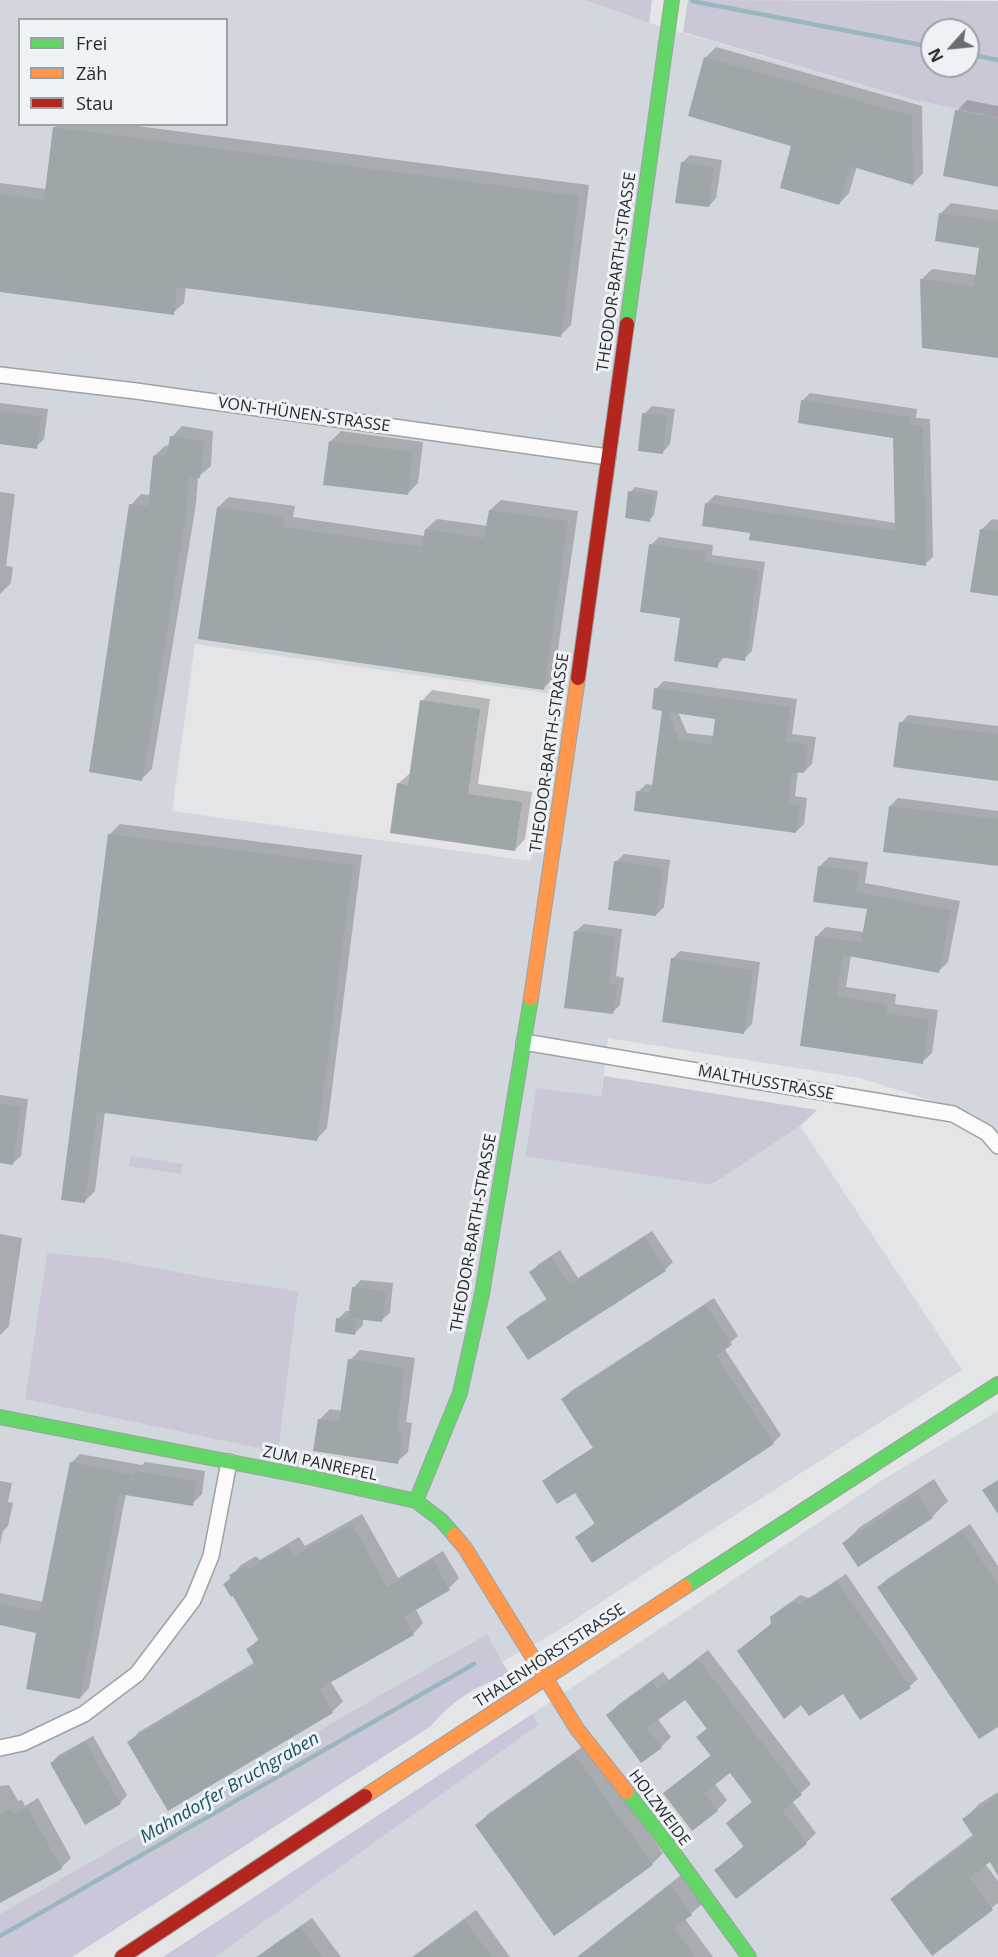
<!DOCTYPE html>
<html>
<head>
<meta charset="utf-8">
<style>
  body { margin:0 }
  #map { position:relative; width:998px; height:1957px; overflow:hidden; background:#e3e5e7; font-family:"Open Sans",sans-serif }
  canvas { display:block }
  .legend { position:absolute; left:18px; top:18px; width:210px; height:108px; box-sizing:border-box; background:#eef1f6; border:2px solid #9ea1a4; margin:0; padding:8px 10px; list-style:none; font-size:18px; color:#27292a }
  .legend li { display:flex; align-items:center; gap:12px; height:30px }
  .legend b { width:30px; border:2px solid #9ea1a4 }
  .north { position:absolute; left:920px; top:18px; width:60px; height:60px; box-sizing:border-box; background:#eef1f6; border:2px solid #9ea1a4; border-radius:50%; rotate:243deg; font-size:16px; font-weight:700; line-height:24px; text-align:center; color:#27292a }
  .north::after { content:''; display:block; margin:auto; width:21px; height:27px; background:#696b6c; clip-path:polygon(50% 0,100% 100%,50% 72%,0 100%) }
</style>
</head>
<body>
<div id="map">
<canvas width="998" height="1957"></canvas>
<ul class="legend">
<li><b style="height:8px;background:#63d668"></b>Frei</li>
<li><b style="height:8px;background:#ff974d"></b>Zäh</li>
<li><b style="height:8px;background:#b3261e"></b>Stau</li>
</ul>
<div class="north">N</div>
</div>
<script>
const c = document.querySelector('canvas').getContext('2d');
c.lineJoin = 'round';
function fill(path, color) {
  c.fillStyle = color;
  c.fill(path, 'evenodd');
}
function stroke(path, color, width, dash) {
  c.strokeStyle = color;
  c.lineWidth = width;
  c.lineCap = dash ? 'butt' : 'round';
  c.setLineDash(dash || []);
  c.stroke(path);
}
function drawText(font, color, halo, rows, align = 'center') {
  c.font = font + ' "Open Sans",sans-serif';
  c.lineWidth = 6;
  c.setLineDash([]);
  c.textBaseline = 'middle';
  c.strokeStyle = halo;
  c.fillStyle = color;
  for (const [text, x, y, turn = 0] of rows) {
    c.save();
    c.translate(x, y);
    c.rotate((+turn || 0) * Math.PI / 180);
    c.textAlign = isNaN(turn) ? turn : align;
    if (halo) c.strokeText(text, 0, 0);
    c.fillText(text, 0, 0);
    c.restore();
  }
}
const built = new Path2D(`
  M0,0H585L649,23L914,100L998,117V1135L991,1126L958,1109L860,1078L608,1038L601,1096L536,1088L525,1155L711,1185L800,1126L962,1370L682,1549L556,1632L502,1662L487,1635L0,1914ZM20,20H226V124H20ZM195,644L553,694L531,861L172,811ZM47,1253L103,1258L216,1279L297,1291L25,1399Z
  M998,1411V1957H215L537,1725L532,1714L887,1477Z`);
const green = new Path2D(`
  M585,0H652L649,23Z
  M688,0L998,1V117L914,100L683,32ZM932,30H968V66H932Z
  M604,1076L817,1110L800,1126L711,1185L525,1156L536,1088L601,1096Z
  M131,1156L183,1164L181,1174L129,1166Z
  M47,1253L103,1258L216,1279L298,1291L278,1452L25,1399Z
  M487,1634L502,1662L277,1798L134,1873L0,1953V1914Z`);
const forest = new Path2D(`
  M502,1662L509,1673C499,1679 489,1682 479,1687C460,1697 444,1710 431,1726L72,1957H0V1953L134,1873L277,1798Z
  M532,1714L538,1725L215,1957H163Z`);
const shadow = new Path2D(`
  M716,47L922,106L923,173L913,184L857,166L849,193L839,204L793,145L705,58Z
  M967,100L998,106V185L957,111Z
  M58,124H122L589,185L571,325L560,336L186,287L184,303L173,313L0,291V183L46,189L54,128Z
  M690,155L722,160L716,198L709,206L682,163Z
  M951,203L998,210V357L921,280L932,269L977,275L981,247L941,213Z
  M810,393L917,409L916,418L930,419L933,557L925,564L752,532L707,503L715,495L896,523L895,437L802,401Z
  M0,403L48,409L44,439L36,447L0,442Z
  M652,406L675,409L670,444L663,452L644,414Z
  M182,426L213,431L211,466L198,477L196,504L152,769L142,779L131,505L141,494L150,495L154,456L165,446L170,445L172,437Z
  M341,431L423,442L418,483L407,494L330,442Z
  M635,487L658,491L654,515L649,520L630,492Z
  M0,492L15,494L6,566L13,567L11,583L0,594Z
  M229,497L295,506L293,517L425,536L426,529L437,519L488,526L490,510L501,500L578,511L554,677L544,688L218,507Z
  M992,519L998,520V595L982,529Z
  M659,537L713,545L712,555L765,562L752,651L744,659L725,656L717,666L682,616L651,545Z
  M664,681L797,699L792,734L816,737L812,764L804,772L798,771L795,796L807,798L804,824L796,832L638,792L646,784L653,785L663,710L656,689ZM678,712L717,717L714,736L687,733Z
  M432,690L490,699L478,784L532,792L525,839L515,850L398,784L409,774H411L422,701Z
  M908,715L998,726V779L901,723Z
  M898,798L998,811V865L890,806Z
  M120,824L362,855L327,1128L317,1139L105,1111L95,1191L84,1202L110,834Z
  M624,854L670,860L664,907L656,915L616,862Z
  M829,857L868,862L865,883L960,901L948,962L938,972L851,955L846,987L896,994L895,1004L938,1010L932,1053L922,1062L802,1044L816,937L826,927L864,932L869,908L819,867Z
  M584,924L622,929L616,976L624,978L620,1005L612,1013L576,931Z
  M680,951L760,962L752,1024L744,1032L672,959Z
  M0,1095L28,1099L21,1156L13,1163L0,1162Z
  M652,1231L673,1262L665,1270L508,1327L516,1319L548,1298L531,1272L539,1264L560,1250L578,1278Z
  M0,1234L22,1238L9,1326L0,1335Z
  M361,1280L393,1283L390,1313L382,1320L363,1318V1325L355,1333L338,1319L346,1311H350L353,1288Z
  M714,1298L738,1336L724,1348L781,1435L773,1443L577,1537L596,1522L575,1491L544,1482L552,1474L594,1447L563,1399L571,1391Z
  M360,1350L415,1358L406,1422L412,1423L408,1452L397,1462L319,1420L330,1409L342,1411L350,1360Z
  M80,1454L142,1465L145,1462L205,1471L202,1494L192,1504L126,1493L89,1688L80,1698L38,1631L0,1624V1593L44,1602L71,1463Z
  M934,1479L948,1501L932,1517L858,1565L844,1543L860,1527Z
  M0,1481L12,1483L8,1502L13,1503L8,1526L3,1531L0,1545Z
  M362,1514L398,1578L443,1551L459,1578L449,1588L415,1608L423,1623L413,1634L330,1681L343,1701L332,1712L169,1809L129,1742L139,1732L255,1662L248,1649L260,1638L225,1584L241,1565L256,1556L260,1560L299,1537L305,1546Z
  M970,1524L998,1566V1725L879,1587L887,1579Z
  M846,1574L918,1679L910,1686L843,1692L772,1617L800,1595L809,1598Z
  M708,1650L811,1784L792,1801L816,1833L806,1843L736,1896L716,1870L745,1845L728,1823L753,1801L731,1771L715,1784L727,1800L717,1810L665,1793L711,1755L698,1737L708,1727L686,1698L657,1718L671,1737L661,1747L608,1715L618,1705L663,1672L669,1680Z
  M93,1736L127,1795L120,1803L51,1763L59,1755Z
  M585,1745L663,1853L652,1864L477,1825L488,1814Z
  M9,1785L18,1801L22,1800L25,1806L38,1798L71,1858L61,1868L0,1902V1786Z
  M998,1792V1873L990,1860L985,1864L998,1881V1903L932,1954L892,1900L907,1885L974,1834L964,1819L979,1804Z
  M681,1875L702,1904L685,1919L713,1957H577Z
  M476,1910L510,1957H412Z
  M312,1918L341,1957H256Z`);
const stream = new Path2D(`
  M692,1L932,47
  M968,54L998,60
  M0,1936L474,1664`);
const building = new Path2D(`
  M704,57L912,116L913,185L850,166L839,205L780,188L791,146L688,116Z
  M955,110L998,118V187L943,176Z
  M53,127L579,196L561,337L177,287L174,315L0,292V194L44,200Z
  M681,162L714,167L709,207L675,203Z
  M939,213L998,221V358L922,348L920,279L974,286L979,248L935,241Z
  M801,400L909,417V425L923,426L926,566L749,540L750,533L702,526L705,503L895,531L893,438L798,423Z
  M0,411L41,417L37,449L0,444Z
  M642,413L667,416L663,454L638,451Z
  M170,436L204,441L200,478H189L186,516L142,781L89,772L129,504L148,506L153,456L167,454Z
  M329,441L413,452L408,495L323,485Z
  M628,491L654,495L650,522L625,518Z
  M217,507L285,517L283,527L422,547L425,529L484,538L489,510L568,521L544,690L198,639Z
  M980,529L998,531V596L970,592Z
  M649,544L706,552L705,562L758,570L745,661L719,657L718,668L674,661L680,618L640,612Z
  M654,688L790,707L785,741L808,745L804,773L792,772L788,804L800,806L796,833L634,811L636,791L651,793L662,711L652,709ZM668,712L715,719L712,744L679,740Z
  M420,700L480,709L468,794L522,802L515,851L390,833L397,783L408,785Z
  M899,722L998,734V781L893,767Z
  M889,806L998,819V866L883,852Z
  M108,834L353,865L317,1141L97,1112L85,1203L61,1200Z
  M614,861L663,868L656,916L608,910Z
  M818,866L859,871L856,892L951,910L939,973L843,955L837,996L887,1004L886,1013L929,1020L923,1064L800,1046L815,936L861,942L867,909L813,902Z
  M574,931L615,936L609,984L617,985L613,1014L564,1008Z
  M671,958L753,970L744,1034L662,1022Z
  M0,1104L21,1107L13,1165L0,1163Z
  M644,1237L666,1271L528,1360L506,1327L547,1300L529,1272L552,1257L570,1285Z
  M352,1287L386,1291L382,1322L348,1318Z
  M705,1305L732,1345L716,1355L774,1444L592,1563L575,1537L595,1524L575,1493L557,1504L542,1481L593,1448L561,1399Z
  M336,1318L357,1320L355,1335L335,1332Z
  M348,1359L405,1368L396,1432L402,1433L398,1464L313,1451L318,1419L339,1422Z
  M70,1462L134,1475V1471L197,1481L193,1506L119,1494L80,1699L26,1689L36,1633L0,1625V1604L40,1612Z
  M998,1480V1514L982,1490Z
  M918,1494L933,1518L858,1567L842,1543Z
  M352,1524L387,1587L433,1560L450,1590L404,1617L414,1635L319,1689L333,1713L168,1811L127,1742L255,1665L246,1649L259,1641L233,1596L231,1597L223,1584L231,1579L229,1575L246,1566L249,1569L288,1546L294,1556Z
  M962,1531L998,1585V1727L979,1739L877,1587Z
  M837,1581L911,1688L860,1720L843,1694L809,1716L801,1705L784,1719L737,1651L771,1624L770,1617L791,1602L800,1605Z
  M698,1659L802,1795L782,1810L807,1844L736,1899L714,1870L744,1847L726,1823L752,1802L730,1773L704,1793L718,1811L692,1831L663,1793L711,1756L696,1737L707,1729L685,1700L647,1728L662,1748L641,1763L606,1715L652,1681L658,1689Z
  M85,1742L121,1804L85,1825L50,1763Z
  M574,1754L653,1865L554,1936L475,1825Z
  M998,1796V1876L990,1862L969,1878L993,1910L932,1956L890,1899L974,1837L962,1819Z
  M27,1807L62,1869L0,1903V1814L11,1809L14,1814Z
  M670,1885L692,1915L674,1928L695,1957H578Z
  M465,1920L492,1957H414Z
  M300,1927L323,1957H258Z`);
const street = new Path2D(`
  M0,375L136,391L608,457
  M524,1042L953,1114L987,1133L998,1146
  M0,1748L23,1743L84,1714L137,1674L193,1600L211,1556L229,1462`);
const fast = new Path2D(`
  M627,324L672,0
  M0,1417L313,1478L416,1501L441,1520L454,1535
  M416,1501L460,1393L482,1294L531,998
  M685,1587L998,1384
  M627,1792L668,1845L749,1957`);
const slow = new Path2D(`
  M531,998L578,678
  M454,1535L465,1548L577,1729L627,1792
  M365,1796L685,1587`);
const jam = new Path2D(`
  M578,678L627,324
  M122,1957L365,1796`);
const streetNames = [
  ["THEODOR-BARTH-STRASSE",617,272,-82],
  ["VON-THÜNEN-STRASSE",304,415,8],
  ["THEODOR-BARTH-STRASSE",550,753,-82],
  ["MALTHUSSTRASSE",766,1083,10],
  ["THEODOR-BARTH-STRASSE",474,1233,-80],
  ["ZUM PANREPEL",320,1464,12],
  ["THALENHORSTSTRASSE",550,1656,-33],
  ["HOLZWEIDE",659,1808,53]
];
const waterNames = [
  ["Mahndorfer Bruchgraben",230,1788,-30]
];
fill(built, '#d2d7dd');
fill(green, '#cac8d6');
fill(forest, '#cac7da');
fill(shadow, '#0003');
stroke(stream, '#99b7bf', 4.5);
fill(building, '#9ea6aa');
stroke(street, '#9fa1a3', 18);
stroke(fast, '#9fa1a3', 16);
stroke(slow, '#9fa1a3', 16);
stroke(jam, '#9fa1a3', 16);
stroke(street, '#fbfbfb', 15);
stroke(fast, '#63d668', 14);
stroke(slow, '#ff974d', 14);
stroke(jam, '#b3261e', 14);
drawText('16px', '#27292a', '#eef1f6', streetNames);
drawText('italic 18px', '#195461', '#eef1f6', waterNames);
</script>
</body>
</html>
